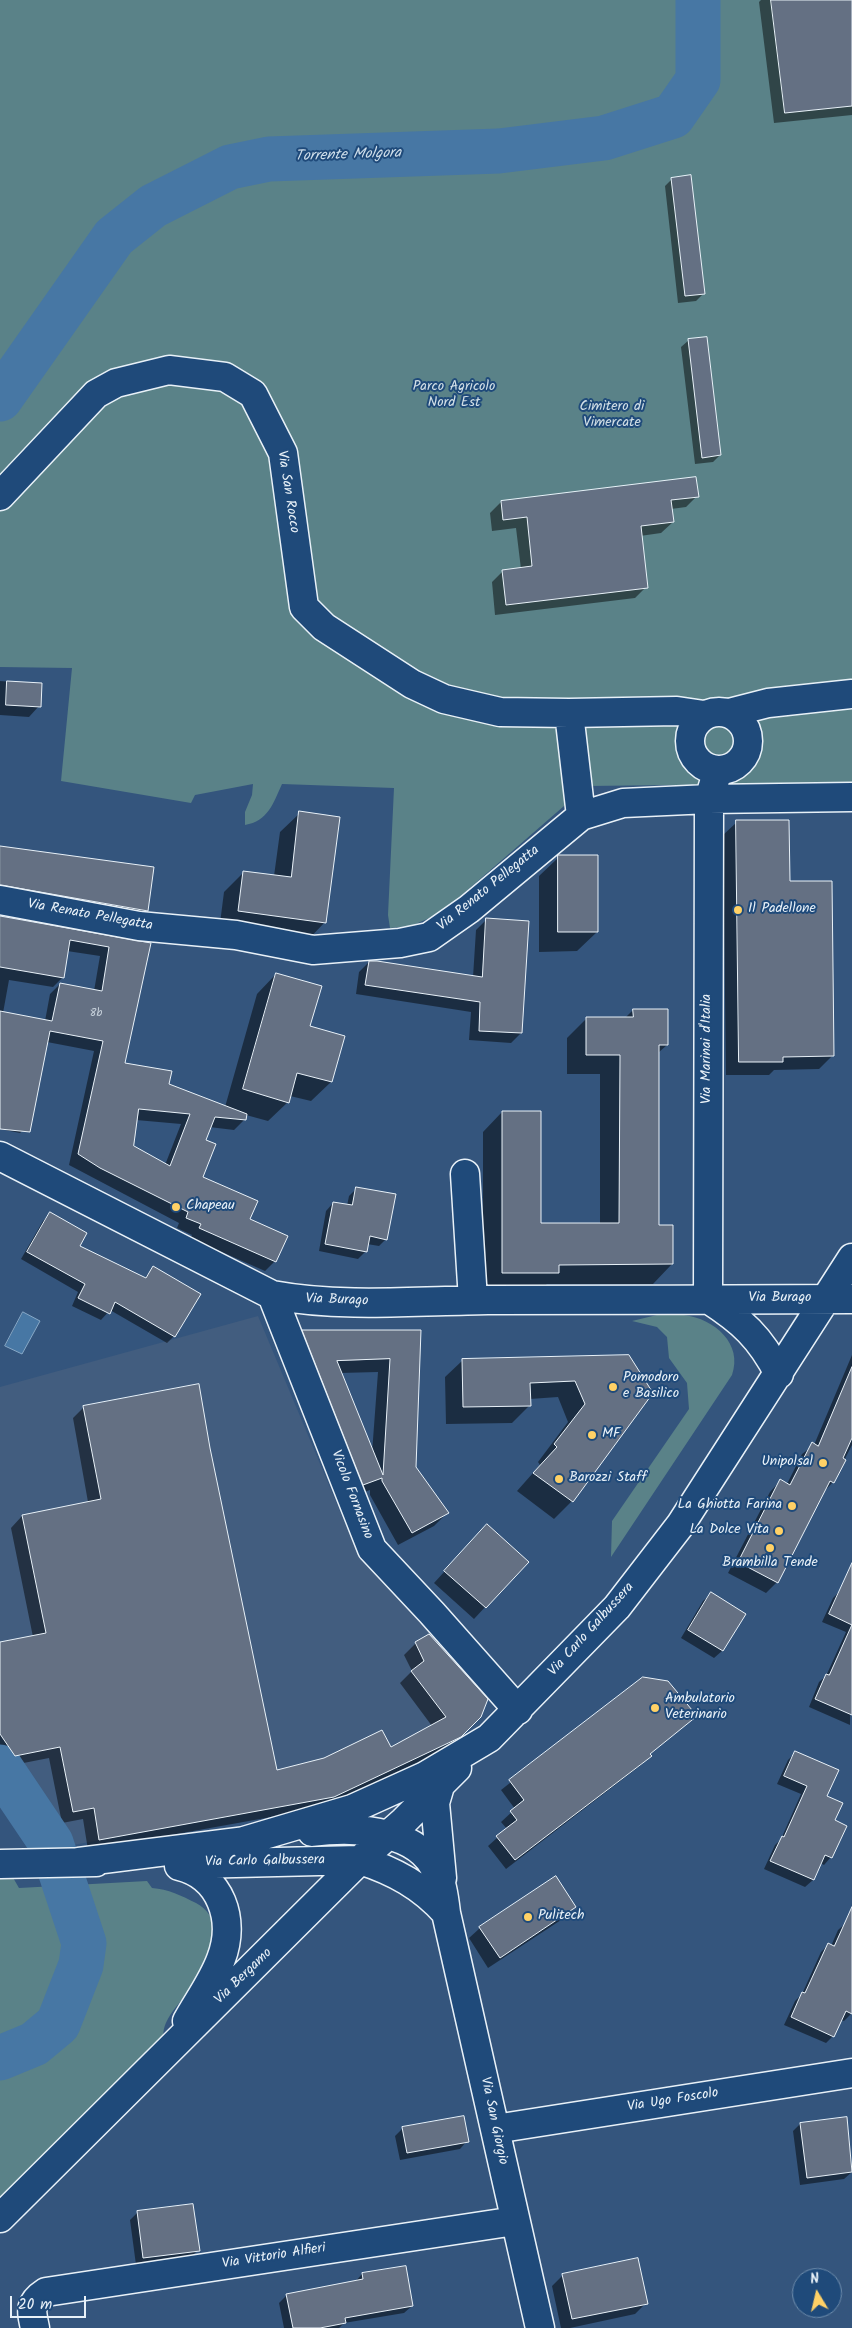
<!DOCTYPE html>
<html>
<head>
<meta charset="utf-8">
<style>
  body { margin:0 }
  #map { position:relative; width:852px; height:2328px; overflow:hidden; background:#34557d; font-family:Kalam,sans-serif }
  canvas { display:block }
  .north { position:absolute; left:792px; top:2268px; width:50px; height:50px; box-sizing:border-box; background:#1f4a7a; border:1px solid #6f8dac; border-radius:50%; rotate:351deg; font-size:14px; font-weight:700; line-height:20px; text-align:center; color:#e8f1f8 }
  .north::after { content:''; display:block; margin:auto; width:18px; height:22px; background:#ffd166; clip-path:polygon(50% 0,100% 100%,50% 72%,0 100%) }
  .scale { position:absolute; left:10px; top:2296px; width:76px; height:22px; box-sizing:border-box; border:2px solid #e8f1f8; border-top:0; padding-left:6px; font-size:15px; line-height:18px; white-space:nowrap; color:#e8f1f8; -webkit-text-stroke:4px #1f4a7a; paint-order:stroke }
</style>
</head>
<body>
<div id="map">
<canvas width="852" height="2328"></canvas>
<div class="north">N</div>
<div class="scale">20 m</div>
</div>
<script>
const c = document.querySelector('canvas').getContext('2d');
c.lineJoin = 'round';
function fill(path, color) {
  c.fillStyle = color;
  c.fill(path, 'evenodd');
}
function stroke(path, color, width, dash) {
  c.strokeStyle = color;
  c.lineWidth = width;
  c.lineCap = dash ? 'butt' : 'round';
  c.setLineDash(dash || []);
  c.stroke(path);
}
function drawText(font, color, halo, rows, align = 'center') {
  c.font = font + ' Kalam,sans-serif';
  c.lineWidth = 4;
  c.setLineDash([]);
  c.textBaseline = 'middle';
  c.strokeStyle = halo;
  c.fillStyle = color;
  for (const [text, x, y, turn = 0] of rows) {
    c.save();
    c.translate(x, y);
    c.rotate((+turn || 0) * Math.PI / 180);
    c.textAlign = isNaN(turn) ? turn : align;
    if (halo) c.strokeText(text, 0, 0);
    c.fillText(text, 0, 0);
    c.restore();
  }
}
const built = new Path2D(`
  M258,1316L352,1540L488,1698L481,1717L461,1737L334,1797L73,1845L0,1734V1387Z`);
const green = new Path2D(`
  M0,0H852V783L587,786L441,913L411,926L390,928L388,915L394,788L282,784C273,804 268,821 245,825V812L252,795L253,784L195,795L191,803L61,781L72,668L0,667Z
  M661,1314C669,1314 677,1314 684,1315C715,1319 743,1344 732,1375L611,1557L612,1521L689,1409L687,1383L669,1358L667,1337L657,1327L632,1321Z
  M0,1855L19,1888L147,1881L152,1888C168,1889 182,1896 196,1903C208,1910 212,1916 214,1930C222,1977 158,2008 164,2038L0,2201Z`);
const water = new Path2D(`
  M23,1312L40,1321L22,1354L5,1346Z`);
const shadow = new Path2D(`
  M761,0H852V115L774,123L759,2Z
  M672,179L703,294L696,301L678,303L665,186Z
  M689,340L720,455L713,462L695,464L681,347Z
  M697,496L686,507L671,509L673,522L661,533L640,536L646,587L635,598L495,615L492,582L503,571L521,569L516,528L492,531L490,513L501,502Z
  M0,681L41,684L39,706L29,717L0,715Z
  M300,813L325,922L306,942L219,931L224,892L244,872L274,876L280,832Z
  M737,822L833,1055L819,1069L774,1070L769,1075H726L723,835Z
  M0,847L147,911L136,921L0,896Z
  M559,857L597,932L577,951L539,952V876Z
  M0,917L149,944L124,1064L167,1084L225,1107L257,994L276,974L309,1027L343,1037L331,1082L311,1101L290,1096L288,1102L268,1121L246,1115L244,1120L234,1130L209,1127L204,1140L202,1178L248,1220L275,1261L265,1271L190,1238L192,1235L177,1228L179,1223L69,1165L94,1051L47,1042L30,1123L20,1133L0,1129ZM67,951L100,956L94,991L60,984L50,994L45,1021L3,1013L9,980L53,987L63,977ZM136,1120L181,1124L165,1165L133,1147Z
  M486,920L521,1033L511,1043L469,1040L471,1012L356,994L359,972L369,962L473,977L476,930Z
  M633,1010L667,1045L658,1053V1227L672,1264L653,1284H547L538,1292H483V1132L502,1112L540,1224H600V1074H567V1038L587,1018H625Z
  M357,1188L386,1239L379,1246L367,1244L366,1251L358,1259L319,1251L326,1211L333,1203L347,1206L349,1196Z
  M50,1214L78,1246L144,1279L154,1267L174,1336L167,1343L110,1310L101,1320L72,1306L78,1292L21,1259L43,1221Z
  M303,1331H420L415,1467L447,1513L434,1526L398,1545L370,1495V1490L350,1497L290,1344ZM378,1372L372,1453L340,1373Z
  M852,1355V1445L833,1482L822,1494L777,1582L766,1593L728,1573L770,1492L780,1481L787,1484L802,1454L814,1445Z
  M463,1360L652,1393L572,1501L554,1519L517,1491L540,1465L538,1462L568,1422L558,1397L530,1399V1405L512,1423L446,1424L445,1377Z
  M84,1407L209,1448L276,1771L391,1748L432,1726L400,1683L412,1671L404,1655L416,1643L429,1635L480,1716L448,1748L321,1808L88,1850L83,1819L62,1823L49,1758L3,1767L0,1762V1644L33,1637L11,1528L22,1516L88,1502L73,1418Z
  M476,1537L527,1562L474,1619L434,1583Z
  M841,1590L852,1595L850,1725L809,1707L819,1682L826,1676L846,1632L822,1622L833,1598Z
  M711,1594L744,1614L722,1651L714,1658L681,1638L703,1601Z
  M643,1678L695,1716L649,1755L641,1765L506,1869L488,1846L507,1829L501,1822L515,1809L501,1790Z
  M796,1752L826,1796L833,1821L831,1857L824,1865L820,1863L813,1880L805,1887L764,1869L775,1845L781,1839L801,1794L777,1784L788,1760Z
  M575,1907L564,1918L488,1968L469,1938L480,1928Z
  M846,1923L852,1925V2013L844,2021L841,2020L833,2036L826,2043L784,2025L795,2001L802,1994L821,1952L828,1945L831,1946L838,1930Z
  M800,2124L852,2172L844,2179L800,2185L793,2131Z
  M402,2129L467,2141L460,2149L400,2160L395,2136Z
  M192,2205L198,2250L191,2257L136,2265L130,2220L137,2213Z
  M405,2267L412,2306L404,2313L344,2323L339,2328H284L279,2303L287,2295L355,2282L362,2274Z
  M563,2275L646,2303L635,2314L570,2328H561L552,2286Z`);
const river = new Path2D(`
  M0,399L114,237L153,206L230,167L269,159L499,151L604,138L673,116L698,80V0
  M0,1767L51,1843L84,1943L81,1965L58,2024L34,2044L0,2058`);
const building = new Path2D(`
  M771,0H852V106L785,113Z
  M691,175L705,294L685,296L671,178Z
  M707,337L721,455L702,458L688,339Z
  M696,477L699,497L671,500L674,522L641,526L648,588L506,605L502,570L532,566L527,517L503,520L501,501Z
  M7,681L42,683L41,707L6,705Z
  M299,811L340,817L326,923L238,911L243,871L291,877Z
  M736,820H789L790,881H832L834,1056L783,1057V1062H739Z
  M0,846L154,867L148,911L0,885Z
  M558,855H598V932H558Z
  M0,916L151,943L125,1063L172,1071L169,1084L247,1114L246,1120L215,1117L206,1140L216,1144L203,1177L258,1201L250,1219L288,1236L276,1262L199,1228L201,1224L186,1218L188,1212L100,1168L78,1154L103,1041L50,1031L30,1132L0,1129V1011L52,1021L60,983L102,991L109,947L70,940L64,978L0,967ZM139,1109L190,1114L170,1166L134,1146Z
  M486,918L529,921L522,1033L479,1031L480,1002L365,985L369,961H377L482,977Z
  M276,973L322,986L310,1026L345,1036L332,1082L297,1073L289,1103L243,1089Z
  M633,1009H668V1045H659V1225H673V1264L559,1265V1273H502V1111H541V1223H619L620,1055H586V1017H633Z
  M356,1187L396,1194L387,1240L370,1236L367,1252L325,1244L333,1202L352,1205Z
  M50,1212L87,1233L80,1246L146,1278L153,1266L201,1294L175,1337L115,1302L110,1314L78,1298L85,1284L27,1252Z
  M302,1330H421L416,1467L449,1513L412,1533L382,1481V1478L363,1485ZM390,1359L383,1475L337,1361Z
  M629,1355L653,1393L573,1502L533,1473L557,1447L554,1444L585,1404L575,1381L530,1383L531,1406L463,1407L462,1359Z
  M852,1367V1438L843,1458L846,1460L834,1483L830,1481L778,1583L738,1562L780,1479L790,1485L812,1442L818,1446Z
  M199,1384L210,1448L277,1770L324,1758L382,1730L391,1747L446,1717L411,1671L424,1661L415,1642L429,1634L488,1699L481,1717L461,1737L334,1797L99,1840L94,1808L73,1812L60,1747L15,1756L0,1734V1642L46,1633L22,1515L101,1499L83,1406Z
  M487,1524L529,1562L486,1608L444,1571Z
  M852,1563V1625L829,1614Z
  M711,1592L746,1614L723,1651L688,1630Z
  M852,1625V1715L815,1699L826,1674L829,1675Z
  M643,1677L668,1681L697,1716L650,1754L652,1756L515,1860L496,1836L517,1820L510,1811L524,1800L509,1780Z
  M795,1751L839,1770L827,1796L843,1803L835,1820L847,1826L832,1858L825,1855L814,1880L770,1861L782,1836L784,1837L807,1786L784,1776Z
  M556,1876L576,1907L500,1958L479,1927Z
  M852,1907V2014L846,2011L834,2037L791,2017L802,1992L805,1993L828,1943L834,1946Z
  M464,2116L469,2142L407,2153L402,2127Z
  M847,2117L852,2172L807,2178L800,2123Z
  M193,2204L200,2251L143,2258L137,2211Z
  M638,2258L648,2304L572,2319L562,2274Z
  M406,2266L413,2306L345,2318L346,2323L320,2328H293L286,2294L363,2279L362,2273Z`);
const minor = new Path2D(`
  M0,496L96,394L116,383L169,370L225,377L253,394L283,453L304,607L324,627L412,684L444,699L500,712L569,713L677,711L704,715
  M690 741a29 29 0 1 1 58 0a29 29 0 1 1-58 0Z
  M569,713L581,816
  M729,713L768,703L852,694
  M0,900L139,926L236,935L313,950L400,943L429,937L469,909L581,816L623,803L709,799L852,797
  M0,1156L272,1295C343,1308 415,1301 488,1300C609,1300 731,1300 852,1299
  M465,1174L473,1300
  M272,1295L372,1549L432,1613L518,1710
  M708,1299L709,799L718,770
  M708,1299C742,1321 760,1337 779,1374
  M440,1786L435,1803L442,1878
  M312,1832C349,1827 411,1828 433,1865C442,1880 444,1896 446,1913L540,2328
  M237,1843L352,1809L425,1776L489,1738L617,1607L681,1524L852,1258
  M79,1862L254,1840
  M0,1864L96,1862
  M194,1864L360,1860C394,1871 422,1886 446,1913
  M179,1866C221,1876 236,1920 221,1959C213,1981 198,2001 187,2021
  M495,2129L852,2073
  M0,2218L360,1860L404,1821L457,1768
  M35,2328C31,2310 29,2303 46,2292L515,2221`);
const markers = [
  [738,910,5,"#ffd166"],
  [176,1207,5,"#ffd166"],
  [613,1387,5,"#ffd166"],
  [592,1435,5,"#ffd166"],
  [823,1463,5,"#ffd166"],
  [559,1479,5,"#ffd166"],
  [792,1506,5,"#ffd166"],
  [779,1531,5,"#ffd166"],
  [770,1548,5,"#ffd166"],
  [655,1708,5,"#ffd166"],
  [528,1917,5,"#ffd166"]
];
const numberNames = [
  ["8b",96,1014]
];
const parkNames = [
  ["Parco Agricolo",454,388],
  ["Nord Est",454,404],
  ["Cimitero di",612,408],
  ["Vimercate",612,424]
];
const streetNames = [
  ["Via San Rocco",287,492,81],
  ["Via Renato Pellegatta",489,889,-39],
  ["Via Renato Pellegatta",90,916,10],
  ["Via Marinai d'Italia",708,1049,-90],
  ["Via Burago",780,1299],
  ["Via Burago",337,1301,2],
  ["Vicolo Fornasino",351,1495,69],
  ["Via Carlo Galbussera",592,1630,-48],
  ["Via Carlo Galbussera",265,1862,-1],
  ["Via Bergamo",244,1977,-44],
  ["Via Ugo Foscolo",673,2101,-9],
  ["Via San Giorgio",493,2121,78],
  ["Via Vittorio Alfieri",274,2257,-9]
];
const poiNames = [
  ["Il Padellone",748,910],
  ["Chapeau",186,1207],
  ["Pomodoro",623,1379],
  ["e Basilico",623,1395],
  ["MF",602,1435],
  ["Unipolsal",813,1463,"right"],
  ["Barozzi Staff",569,1479],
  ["La Ghiotta Farina",782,1506,"right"],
  ["La Dolce Vita",769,1531,"right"],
  ["Brambilla Tende",770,1564,"center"],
  ["Ambulatorio",665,1700],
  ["Veterinario",665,1716],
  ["Pulitech",538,1917]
];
const waterNames = [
  ["Torrente Molgora",348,156,-2]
];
fill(built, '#425d7f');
fill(green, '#5a8288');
fill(water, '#4777a4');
stroke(water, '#87a8c6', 1);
fill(shadow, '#0007');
stroke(river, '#4777a4', 45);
fill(building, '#647083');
stroke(building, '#e8f1f8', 1);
stroke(minor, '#e8f1f8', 31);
stroke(minor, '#1f4a7a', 28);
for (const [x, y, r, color] of markers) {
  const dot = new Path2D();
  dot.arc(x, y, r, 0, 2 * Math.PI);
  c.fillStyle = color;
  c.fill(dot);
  stroke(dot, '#1f4a7a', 2);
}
drawText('11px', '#c7d1db', null, numberNames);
drawText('14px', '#d3e0e7', '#1f4a7a', parkNames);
drawText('14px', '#e8f1f8', '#1f4a7a', streetNames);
drawText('14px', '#e8f1f8', '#1f4a7a', poiNames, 'left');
drawText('italic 15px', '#d0dfeb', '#1f4a7a', waterNames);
</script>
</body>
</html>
